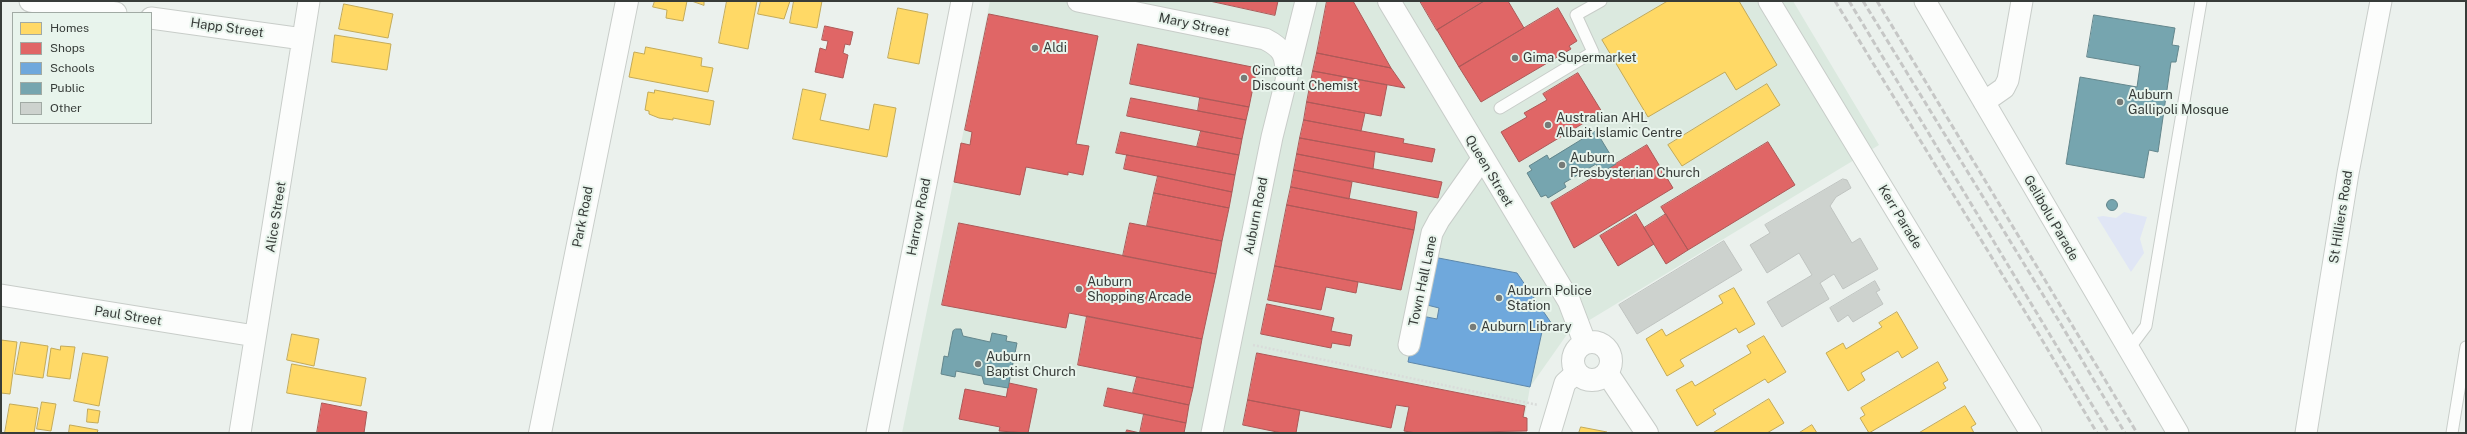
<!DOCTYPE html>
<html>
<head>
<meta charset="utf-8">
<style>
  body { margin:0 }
  #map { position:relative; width:2467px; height:434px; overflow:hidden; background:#ebf1ed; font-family:"Public Sans",sans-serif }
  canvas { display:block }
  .frame { position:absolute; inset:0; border:2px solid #373c39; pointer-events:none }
  .legend { position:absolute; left:12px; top:12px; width:140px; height:112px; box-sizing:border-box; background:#e8f4ec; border:1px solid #a1aaa4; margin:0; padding:5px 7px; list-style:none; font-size:12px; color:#373c39 }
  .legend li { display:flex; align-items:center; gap:8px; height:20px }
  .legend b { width:20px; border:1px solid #a1aaa4 }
</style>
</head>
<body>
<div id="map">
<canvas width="2467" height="434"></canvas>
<div class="frame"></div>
<ul class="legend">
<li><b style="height:11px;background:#ffd966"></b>Homes</li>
<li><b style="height:11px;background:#e06666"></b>Shops</li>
<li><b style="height:11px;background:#6fa8dc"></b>Schools</li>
<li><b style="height:11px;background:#76a5af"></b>Public</li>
<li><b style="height:11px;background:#cdd2ce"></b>Other</li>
</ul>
</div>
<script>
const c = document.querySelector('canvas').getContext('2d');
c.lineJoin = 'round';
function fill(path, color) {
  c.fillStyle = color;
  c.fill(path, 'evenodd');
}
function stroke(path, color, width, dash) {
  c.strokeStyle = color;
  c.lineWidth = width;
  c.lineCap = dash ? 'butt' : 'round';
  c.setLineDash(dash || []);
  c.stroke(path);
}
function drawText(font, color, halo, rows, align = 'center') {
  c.font = font + ' "Public Sans",sans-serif';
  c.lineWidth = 4;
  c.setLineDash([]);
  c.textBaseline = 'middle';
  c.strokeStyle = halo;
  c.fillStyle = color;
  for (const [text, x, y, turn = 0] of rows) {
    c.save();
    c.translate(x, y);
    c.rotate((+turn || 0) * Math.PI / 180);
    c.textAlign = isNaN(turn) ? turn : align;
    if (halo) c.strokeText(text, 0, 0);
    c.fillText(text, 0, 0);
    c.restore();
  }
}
const built = new Path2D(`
  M990,1H1793L1879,145L1568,333L1530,387L1522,433H902Z`);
const green = new Path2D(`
  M2124,212L2147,217L2140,239L2144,253L2131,272L2097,217L2103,216L2116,218Z`);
const homes = new Path2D(`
  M655,1H687L683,21L666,18L667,10L653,7Z
  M692,1H704V5Z
  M727,1H757L748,49L719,43Z
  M761,1H790L784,19L758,14Z
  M794,1H822L817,28L790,23Z
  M1668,1H1739L1777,65L1736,90L1725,72L1648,117L1602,40Z
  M344,4L393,14L388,38L339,29Z
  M898,8L928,14L919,64L888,58Z
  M335,35L391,44L387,70L332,62Z
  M646,47L702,58L701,66L713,68L708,92L629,77L634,52L644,54Z
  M1767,84L1780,105L1682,166L1668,145Z
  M803,89L826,94L820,120L869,130L874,104L896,108L887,157L793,139Z
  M655,90L714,101L710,125L673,118V120L659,118L649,114V111L645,110L648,92L654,93Z
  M1734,288L1755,324L1739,333L1736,328L1680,360L1684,366L1667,376L1646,339L1662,329L1666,336L1723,303L1719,296Z
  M1897,312L1918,348L1902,358L1898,351L1861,373L1865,380L1848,391L1826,353L1843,343L1846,349L1882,327L1879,323Z
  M292,334L319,339L314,366L287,360Z
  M1764,336L1786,372L1768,383L1765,379L1713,410L1716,414L1697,426L1676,390L1692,381L1695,386L1751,353L1747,346Z
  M1,340L17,342L10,394L1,393Z
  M21,342L48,346L43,378L15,374Z
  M61,346L75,347L70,379L47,376L51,348L60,350Z
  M83,353L108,357L99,406L74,401Z
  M1938,362L1948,380L1943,383L1946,388L1869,433L1860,418L1865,415L1861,408Z
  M292,364L366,378L361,406L287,393Z
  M1769,399L1784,423L1767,433H1713Z
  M42,402L56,404L51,431L37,429Z
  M10,404L38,408L34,433H5Z
  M1965,406L1976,424L1971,427L1974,433H1919Z
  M88,409L100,411L98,423L87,422Z
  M70,425L98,430L97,433H69Z
  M1812,425L1817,433H1799Z
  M1581,427L1607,432L1608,433H1579Z`);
const shops = new Path2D(`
  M1210,1H1278L1275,15Z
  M1327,1H1353L1391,68L1317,53Z
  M1420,1H1484L1437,30Z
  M1485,1H1508L1524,28L1459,67L1437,30Z
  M1558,8L1577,41L1569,46L1571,49L1481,102L1459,67Z
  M989,14L1098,36L1076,144L1089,146L1083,175L1068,172V175L1026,167L1020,195L954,182L961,143L970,145L972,132L965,130Z
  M825,26L853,32L850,45L845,44L843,53L848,55L843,78L815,72L820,48L826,50L828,41L822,40Z
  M1138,44L1257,68L1249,107L1130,84Z
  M1317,53L1391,68L1405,88L1313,71Z
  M1313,71L1387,85L1381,116L1307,102Z
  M1578,73L1602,112L1519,162L1501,132L1527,117L1524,113L1547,100L1543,94Z
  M1131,98L1246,120L1242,139L1127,116Z
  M1200,98L1249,107L1246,120L1198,111Z
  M1307,102L1365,113L1361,131L1304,120Z
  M1304,120L1404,139L1403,143L1435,149L1432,162L1300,138Z
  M1201,131L1242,139L1239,155L1197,147Z
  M1121,132L1239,155L1235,175L1116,153Z
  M1300,138L1375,152L1373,169L1297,154Z
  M1768,142L1795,185L1688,250L1661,207Z
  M1647,145L1673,188L1574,248L1551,203Z
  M1297,154L1442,182L1438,198L1294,170Z
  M1127,155L1235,175L1232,192L1124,169Z
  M1294,170L1352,182L1349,199L1291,187Z
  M1158,176L1232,192L1229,208L1154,193Z
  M1291,187L1417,212L1414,230L1287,205Z
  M1154,193L1229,208L1222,241L1147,226Z
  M1287,205L1414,230L1401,290L1275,266Z
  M1636,214L1654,244L1618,266L1600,236Z
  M1666,214L1688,250L1666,264L1644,228Z
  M959,223L1216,274L1202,339L1069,313L1066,328L942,305Z
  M1130,223L1222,241L1216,274L1123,256Z
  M1275,266L1358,282L1356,293L1326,287L1321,310L1268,300Z
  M1267,304L1334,318L1331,331L1352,335L1350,346L1332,343L1331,348L1261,334Z
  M1087,316L1202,339L1193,388L1078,365Z
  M1257,353L1525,406L1523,417L1527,418V431L1416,433L1404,431L1409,407L1396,405L1391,428L1248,400Z
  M1137,377L1193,388L1189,405L1133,393Z
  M1009,383L1037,389L1028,433L999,431L1000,427L959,419L965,389L1006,397Z
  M1108,388L1189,405L1186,423L1104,406Z
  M1248,400L1300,410L1296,433H1282L1243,425Z
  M322,403L367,412L364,433H317Z
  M1144,414L1186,423L1184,433H1140Z
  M1127,430L1140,433H1142H1126Z`);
const schools = new Path2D(`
  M1428,256L1517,273L1556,330L1543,327L1530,387L1408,362L1417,315L1437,319L1439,308L1419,303Z`);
const public = new Path2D(`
  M2094,15L2175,28L2172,45L2179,46L2176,62H2171L2158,152L2149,150L2144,178L2066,164L2080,77L2137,87L2140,66L2087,57Z
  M1596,131L1616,164L1601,173L1596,164L1564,183L1566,187L1548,198L1546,195L1541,197L1527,173L1532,170L1529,166L1547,155L1549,159Z
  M2106.5 205a5.5 5.5 0 1 1 11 0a5.5 5.5 0 1 1-11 0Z
  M956,329H961L963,336L990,342L992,333L1007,336L1006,341L1017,343L1008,388L984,384L982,376L956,371L955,377L941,374L944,356L948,357L953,331Z`);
const building = new Path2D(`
  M1843,179L1847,180L1851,188L1836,197L1830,206L1852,243L1860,238L1878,269L1843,289L1834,274L1820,283L1829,299L1782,327L1767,302L1812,275L1799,253L1767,273L1750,245L1770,233L1765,225Z
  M1724,241L1742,270L1637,334L1619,305Z
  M1875,281L1880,290L1876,292L1883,304L1853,322L1848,315L1838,322L1830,308Z`);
const path = new Path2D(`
  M1253,345L1538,405`);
const service = new Path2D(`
  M1500,108L1593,52L1576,15L1601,1
  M2128,350L2146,326L2201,1
  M2452,433L2466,347`);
const minor = new Path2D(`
  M30,1L116,13
  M1078,1L1265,39C1283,48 1286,55 1286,75
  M1769,1L2031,433
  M1925,1L2178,433
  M151,18L303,39
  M1984,102L2004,88L2008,80L2022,1
  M1,295L255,336
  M1409,345L1432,233L1439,220L1482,159
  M240,433L309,1
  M877,433L962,1
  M1212,433L1272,137L1306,1
  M1550,433L1565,383L1576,373
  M2306,433L2348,173L2381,1`);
const tertiary = new Path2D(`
  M1389,1L1569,301L1585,343
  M1573 361a19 19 0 1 1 38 0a19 19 0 1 1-38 0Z
  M1607,373L1647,433
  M540,433L627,1`);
const rail = new Path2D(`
  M1835,1L2038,333L2097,433
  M1849,1L2109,433
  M1863,1L2059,321L2125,433
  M1877,1L2137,433`);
const markers = [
  [1035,48,4,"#767b78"],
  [1515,58,4,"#767b78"],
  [1244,78,4,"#767b78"],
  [2120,102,4,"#767b78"],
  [1548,125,4,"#767b78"],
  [1562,165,4,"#767b78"],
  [1079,289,4,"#767b78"],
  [1499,298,4,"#767b78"],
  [1473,327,4,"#767b78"],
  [978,364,4,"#767b78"]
];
const streetNames = [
  ["Mary Street",1194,25,12],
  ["Happ Street",227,28,8],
  ["Queen Street",1489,171,59],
  ["Auburn Road",1256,216,-79],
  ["Alice Street",276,217,-81],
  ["Park Road",583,217,-79],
  ["Harrow Road",919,217,-79],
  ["Kerr Parade",1900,217,59],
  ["St Hilliers Road",2341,217,-81],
  ["Gelibolu Parade",2051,218,60],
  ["Town Hall Lane",1423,281,-78],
  ["Paul Street",128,316,9]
];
const poiNames = [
  ["Aldi",1043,48],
  ["Gima Supermarket",1523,58],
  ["Cincotta",1252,71],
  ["Discount Chemist",1252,86],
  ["Auburn",2128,95],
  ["Gallipoli Mosque",2128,110],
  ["Australian AHL",1556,118],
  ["Albait Islamic Centre",1556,133],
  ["Auburn",1570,158],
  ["Presbysterian Church",1570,173],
  ["Auburn",1087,282],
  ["Shopping Arcade",1087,297],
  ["Auburn Police",1507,291],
  ["Station",1507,306],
  ["Auburn Library",1481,327],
  ["Auburn",986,357],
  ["Baptist Church",986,372]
];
fill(built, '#dbe9df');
fill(green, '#e0e6f5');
fill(homes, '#ffd966');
stroke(homes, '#c3aa58', 1);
fill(shops, '#e06666');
stroke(shops, '#ad5958', 1);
fill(schools, '#6fa8dc');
stroke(schools, '#5e88ab', 1);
fill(public, '#76a5af');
stroke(public, '#63868c', 1);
fill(building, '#cdd2ce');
stroke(building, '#bfc3c0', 1);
stroke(service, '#c8cdc9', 13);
stroke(minor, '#c8cdc9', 23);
stroke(tertiary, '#c8cdc9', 24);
stroke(path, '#d9dcda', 2.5, [2, 2]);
stroke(service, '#fcfdfc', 11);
stroke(minor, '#fcfdfc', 21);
stroke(tertiary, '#fcfdfc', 22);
stroke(rail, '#c6c7c6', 3, [6, 3]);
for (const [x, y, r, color] of markers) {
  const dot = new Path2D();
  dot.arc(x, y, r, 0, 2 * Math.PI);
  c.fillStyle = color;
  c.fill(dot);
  stroke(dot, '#e8f4ec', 1.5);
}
drawText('13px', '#373c39', '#e8f4ec', streetNames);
drawText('13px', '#373c39', '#e8f4ec', poiNames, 'left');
</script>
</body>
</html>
